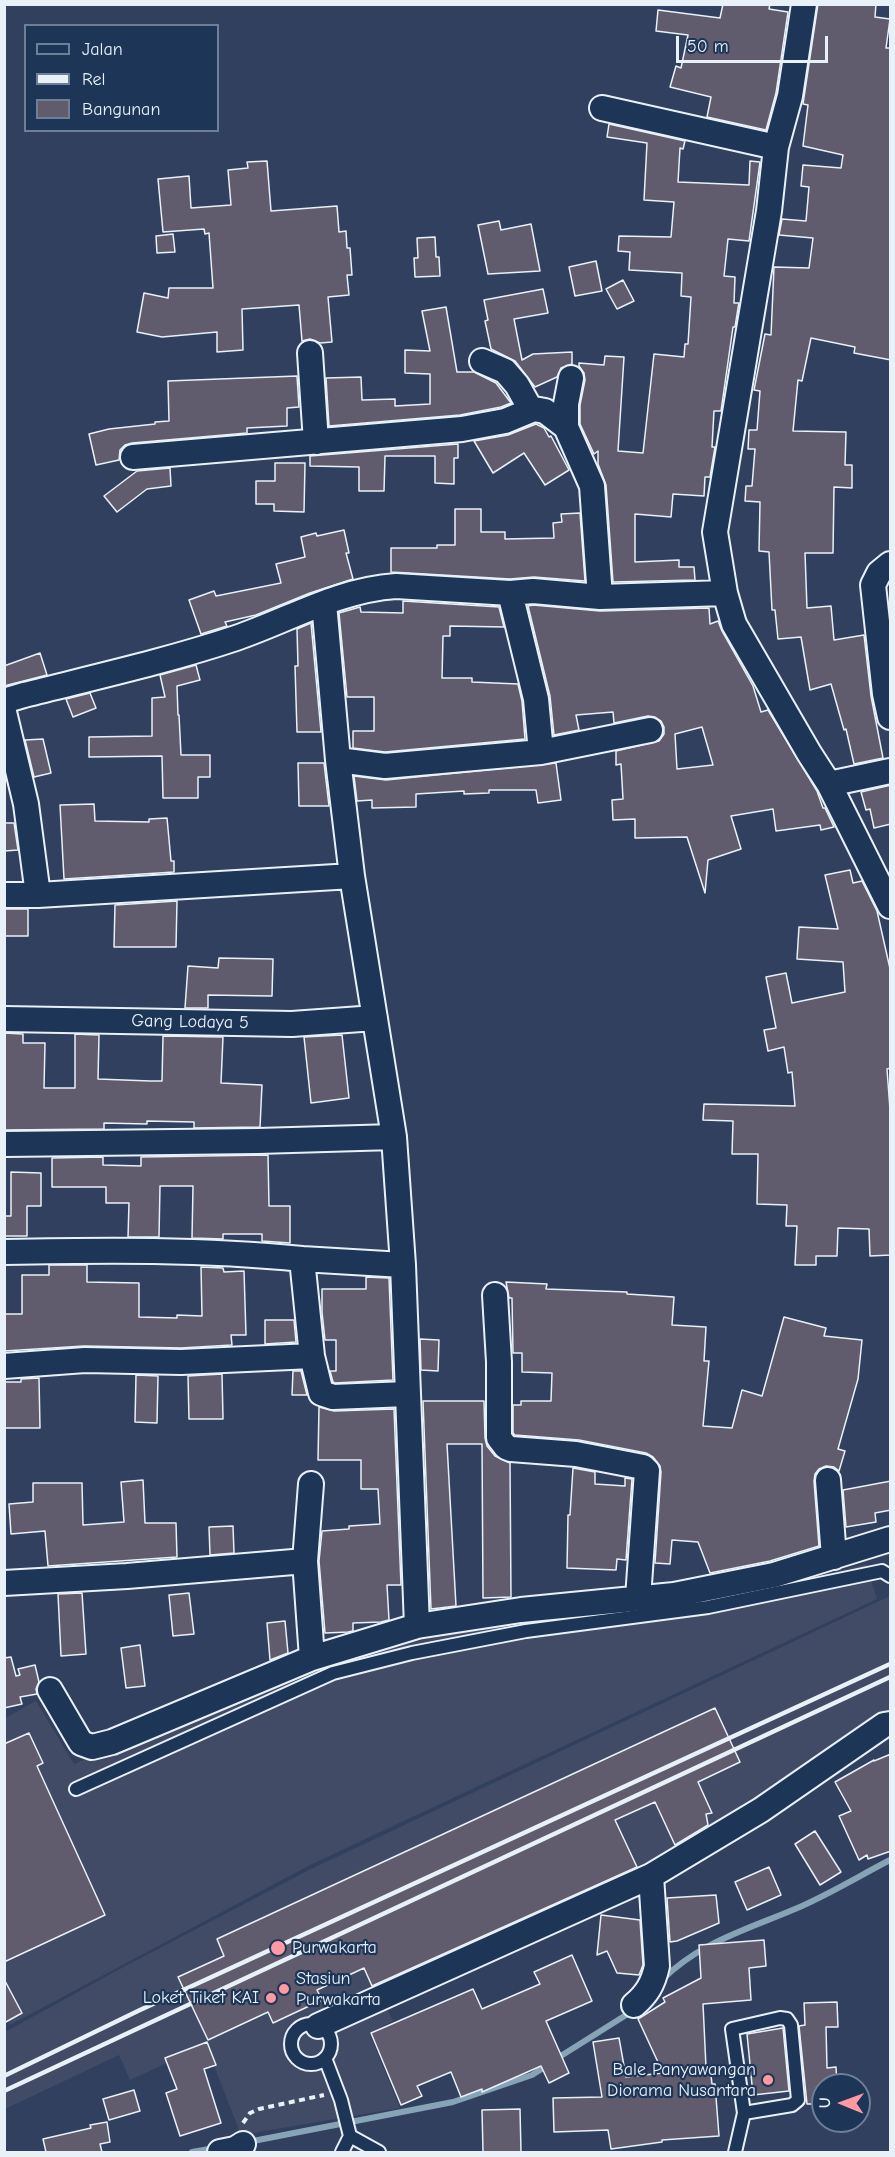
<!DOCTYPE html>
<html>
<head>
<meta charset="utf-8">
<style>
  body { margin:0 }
  #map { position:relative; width:895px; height:2157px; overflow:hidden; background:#31405e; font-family:"Comic Neue",sans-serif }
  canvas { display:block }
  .frame { position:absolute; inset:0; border:6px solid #e8f1f8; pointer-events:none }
  .legend { position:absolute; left:24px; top:24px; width:195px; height:108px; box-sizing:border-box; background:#1d3557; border:2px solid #6e8097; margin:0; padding:8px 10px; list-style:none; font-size:18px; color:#e8f1f8 }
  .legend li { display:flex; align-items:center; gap:12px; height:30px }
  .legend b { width:30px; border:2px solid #6e8097 }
  .north { position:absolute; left:811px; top:2073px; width:60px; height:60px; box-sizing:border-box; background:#1d3557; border:2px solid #6e8097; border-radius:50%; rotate:271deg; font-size:16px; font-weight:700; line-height:24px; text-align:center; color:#e8f1f8 }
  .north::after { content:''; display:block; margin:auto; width:21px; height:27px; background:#ff9aa2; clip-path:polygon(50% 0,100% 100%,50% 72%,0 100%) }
  .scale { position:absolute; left:676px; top:36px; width:152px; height:27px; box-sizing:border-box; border:3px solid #e8f1f8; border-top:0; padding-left:8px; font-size:18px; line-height:21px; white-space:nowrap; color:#e8f1f8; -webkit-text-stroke:4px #1d3557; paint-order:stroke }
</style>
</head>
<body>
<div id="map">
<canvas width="895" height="2157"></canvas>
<div class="frame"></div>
<ul class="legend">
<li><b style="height:8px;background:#1d3557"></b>Jalan</li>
<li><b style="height:8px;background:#e8f1f8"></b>Rel</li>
<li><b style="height:16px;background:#605b6d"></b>Bangunan</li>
</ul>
<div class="north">U</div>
<div class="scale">50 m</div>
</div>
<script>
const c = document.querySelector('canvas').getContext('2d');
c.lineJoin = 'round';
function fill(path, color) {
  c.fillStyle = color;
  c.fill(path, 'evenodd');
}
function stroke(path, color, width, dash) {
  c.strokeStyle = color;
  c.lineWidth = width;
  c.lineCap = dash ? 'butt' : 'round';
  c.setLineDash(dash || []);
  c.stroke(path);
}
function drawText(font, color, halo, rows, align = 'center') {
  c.font = font + ' "Comic Neue",sans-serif';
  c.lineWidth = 4.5;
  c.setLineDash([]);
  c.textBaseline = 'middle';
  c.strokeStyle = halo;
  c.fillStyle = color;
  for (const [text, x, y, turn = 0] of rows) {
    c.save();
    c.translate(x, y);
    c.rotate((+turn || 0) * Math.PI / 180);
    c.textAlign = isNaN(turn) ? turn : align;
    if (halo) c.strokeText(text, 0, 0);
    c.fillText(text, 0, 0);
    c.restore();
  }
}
const built = new Path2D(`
  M866,1564L877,1599L310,1865L10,2025L5,2015V1718L36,1701L74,1764L206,1713L376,1652L432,1638L575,1614L720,1601Z
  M890,1596V1709L865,1724L701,1839L378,1990L393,2021L369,2033L400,2108L241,2135L206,2045L130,2080L119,2055L5,2109V2032L116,1971L311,1869Z`);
const stream = new Path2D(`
  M661,1981C698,1943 748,1929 795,1909C828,1895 859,1876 890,1860
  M556,2059L634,2010
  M248,2142L453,2102L532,2075L548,2065
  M192,2152L215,2148`);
const building = new Path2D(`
  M723,4H770L769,9L788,12L776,93L766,130L707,117L711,97L670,87L676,66L681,68L688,35L656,31L658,10L720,18Z
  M818,4H876L875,17L890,19L886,48H891V360L854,353L855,347L811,338L802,381L798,380L793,431L846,432L845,465H852V488L834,487L833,553H805L807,608L831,606L834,640L864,635L871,696L883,758L854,764L846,729L844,730L831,684L810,690L801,637L778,639L775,610H772L769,552L759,551L760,502L745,501L746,486H752L755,449H748L749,430H757L760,391L754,390L765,334L771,335L774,267L809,268L813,238L779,235L782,219L806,221L809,187L801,186L803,165L841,168L843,155L803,146L808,105L803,104Z
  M609,124L685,141L683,149L680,148L678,182L749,185L750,161L760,162L749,241L728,239L724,276L735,277L734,303H739L738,308L735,327H733L721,411H714L712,447H715L710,477H705L704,496L673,494L671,517L635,514V562L679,560V567H694L695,580L613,582L606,485L598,464V451L594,454L580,424V405L585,380L584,373L579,366V363L604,365L605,356L624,357L618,451L643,453L654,354L684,357L685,344H688L691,297L681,296L682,273L629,270L630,252L618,251L619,236L671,237L674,202L644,200L647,143L607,137Z
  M267,161L271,211L337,206L339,232L346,231L347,248H350L352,275H347L349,295L328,297L332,342L320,343L310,339L302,341L299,305L242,309L243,350L217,352V332L162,337L137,332L144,293L168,298L169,288H213L209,233L205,234L204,229L163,232L158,179L189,176L191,208L231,205L228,170L248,168L247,162Z
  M499,221L501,230L531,224L540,271L488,274L478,225Z
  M173,234L175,252L157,253L156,236Z
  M435,237L436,257H439L440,276L415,277L414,258H418L417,238Z
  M596,261L602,291L575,296L569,267Z
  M623,280L634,301L617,309L606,289Z
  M543,289L548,313L514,319L522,360L533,354L572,352V364L561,368L557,377L535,387L515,361L491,349L485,321L488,320L484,300Z
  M446,307L457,372H474L496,383L511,403L501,407L460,415L329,426L326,378L361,377L362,400L395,399V406L430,404V374L405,373V350L430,351L422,311Z
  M297,376L299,407L287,408V426L247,428V433L132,443L125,445L120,450L119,460L96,465L89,434L109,429L155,424V422L169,421L168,381Z
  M536,424L544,428L549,437L551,436L569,470L545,485L524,453L493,473L474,441L508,435Z
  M458,444V458H454V484L435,483V456H385L384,491H359V467L310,466V456Z
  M275,463H305L304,512L274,511V504H256V481H275Z
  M170,468L171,486L147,489L117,512L104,496L137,471Z
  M455,509H481V532H505V539L554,538L553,523L562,522L561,514L580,513L585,581L534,577L510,579L391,572V548H437V545H455Z
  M344,530L349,553H346L353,579L310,593L256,615L225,622L227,626L201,634L189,600L214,591L216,596L281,583L276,564L305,557L301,537L316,533L317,536Z
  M403,601L499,607L504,627L450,626V636H443L442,678H472V682L518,684L522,701L525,739L385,752L353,748V731H374V697H347L339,613L360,607L361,612L403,613Z
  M533,605L600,611L709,608L710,624L718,621L722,631L753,686L761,712L768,710L817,791L823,808H825L834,827L821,830L820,825L776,831L773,809L731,816L741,849L708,860L705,893L687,837L635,838V819L613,820L612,800L623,799L621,764L616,765V751L659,741L664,734V727L661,721L655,717L648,716L614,723L613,712L576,715L579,730L554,735L550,696L528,606ZM702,727L713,765L677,769L675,734Z
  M311,623L321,732H297L295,666H298L297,629Z
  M40,653L47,675L4,686V666Z
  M196,665L200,680L177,686L178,715H179L181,755H210V777H198V798H163L162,756L89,757V737L152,736V698L165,697L160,675Z
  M90,693L96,708L73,717L66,699Z
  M43,739L51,773L34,777L25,740Z
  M298,763H324L329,806H299Z
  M556,763L561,800L538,803L536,790H489V793L464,794V791L416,794V807L372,808V800L357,801L354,776L386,780Z
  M891,785V824L874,828L870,809L866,810L861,792Z
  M94,804L95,821L149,822V819L167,818L171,861H174V872L64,879L60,805Z
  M4,823H14L18,850L4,851Z
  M850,870L853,883L862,881L877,911L891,973V1068L887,1069L891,1123V1255L870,1256L869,1229L838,1228L837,1256H816V1265H795L797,1226H786L787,1205L757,1204L758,1154H732L733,1121L703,1120L704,1104L795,1106L792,1072L788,1073L784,1047L768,1051L764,1030L776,1028L766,977L786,973L792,1003L845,992L843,962L797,959L799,927L838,929L825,875Z
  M177,901L176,947H114L115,905Z
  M4,909H28V936H4Z
  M219,958L273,959L272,996L208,995V1008H185L188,966L218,968Z
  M4,1033L23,1034V1043H45L44,1088H75V1034L99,1035L98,1079L150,1081H162L163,1036L223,1037L221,1083L262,1085L260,1127L194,1128V1122L147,1121V1124L104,1123V1129L4,1130Z
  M342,1035L349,1098L311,1103L304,1037Z
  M268,1155L269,1206H290V1243L262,1241V1234H223V1239L192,1238L193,1186H160L159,1237H128L129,1203H106V1187H52V1158L103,1157V1165L141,1166V1157Z
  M11,1172L41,1173V1206H27V1236H4V1216H11Z
  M49,1265H87V1282L139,1283V1317L177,1318V1315L202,1316L201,1267L223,1268L224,1272L244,1271L246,1335H231L232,1345L181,1348L84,1346L4,1351V1314H22V1275H49Z
  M366,1277L389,1278L393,1380L335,1383L333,1382L330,1371H336V1340H325L322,1312V1289H366Z
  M506,1282L547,1284L546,1289L627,1292V1294L674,1297L672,1325L706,1327L704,1361H709L703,1426L732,1428L742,1390L762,1396L784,1317L826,1328L824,1336L862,1340L858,1379L838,1449L845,1451L839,1471L834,1467L826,1466L819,1469L815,1474L814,1481L819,1546L770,1561L710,1573L698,1542L672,1540L670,1564L655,1563L661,1472L660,1466L653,1457L646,1453L579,1440L515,1435L513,1433V1405H521V1401H551L552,1373L522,1372V1353H513L512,1298H509Z
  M265,1320H294L296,1342L265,1344Z
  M420,1339L439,1340L438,1371L421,1370Z
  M293,1371H301L307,1395H292Z
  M222,1374L223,1419H189L188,1376Z
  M136,1375L158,1376L157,1423L135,1422Z
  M39,1378L40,1428H4V1382H21V1379Z
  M423,1401H484L485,1438L487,1446L495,1456L510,1463L511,1597L483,1598L482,1444H447L456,1606L431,1609Z
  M319,1407L334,1411L394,1409L401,1585H387L389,1620L381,1622L353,1623V1631L348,1632L325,1633L319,1561L322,1531L349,1529V1526L380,1524L378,1489H361V1460H318Z
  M573,1468L595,1472V1484L625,1486V1478L632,1479L626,1560L617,1559L616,1570L567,1568L568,1515H570Z
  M143,1480L145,1523H176L177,1557L48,1566L45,1531L11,1534L9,1504L33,1502V1483H82L83,1525L124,1522L121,1482Z
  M891,1481V1510L875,1513L876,1522L846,1527L843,1490Z
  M233,1526L234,1553L210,1555L209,1527Z
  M82,1593L86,1654L61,1656L58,1594Z
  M189,1593L194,1634L173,1636L169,1595Z
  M285,1621L288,1653L270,1660L267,1623Z
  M140,1645L145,1686L126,1688L121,1648Z
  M11,1657L16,1676L20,1675L18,1669L35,1665L39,1682L36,1689L37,1694L20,1697L22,1704L4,1708V1658Z
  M715,1708L740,1762L698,1782L712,1813L706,1814L708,1825L675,1845L655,1802L615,1820L637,1867L372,1986L364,1968L317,1990L322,2000L273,2023L268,2012L208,2040L178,1977L224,1956L217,1939Z
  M29,1733L43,1763L37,1766L105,1915L4,1962V1744Z
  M891,1754V1851L868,1859L867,1855L859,1860L839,1816L851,1811L835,1782L874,1760V1761Z
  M815,1831L841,1872L820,1885L795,1844Z
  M769,1867L781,1895L747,1910L735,1882Z
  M716,1895L719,1923L677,1941L670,1942L667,1898Z
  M601,1915L640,1920L643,1965L639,1975L617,1973L607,1951L597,1955Z
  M764,1940L766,1966L749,1968L751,2000L703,2004L706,2067H710L712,2084H715L719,2136L662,2140V2142L611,2149L608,2130L554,2132L553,2098L602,2097L593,2042L619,2038L626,2077L663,2073L638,2019L665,2002L663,1998L701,1978L699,1945Z
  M572,1955L592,2001L546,2021L569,2073L549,2083L541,2066L482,2092V2089L461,2097L451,2072L417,2086L422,2096L401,2105L371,2033L473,1989L482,2009L540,1984L534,1972Z
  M4,1979L22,2013L4,2023Z
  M837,2002L838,2027H826L827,2068L836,2067L837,2085H823V2104H807L799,2026L805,2025L804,2003Z
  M783,2028L789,2091L753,2095L747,2034Z
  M207,2042L216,2065L204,2069L221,2123L180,2136L166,2093L177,2089L165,2058Z
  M134,2090L140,2111L109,2120L103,2099Z
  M520,2109L521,2152H483L482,2110Z
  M107,2122L110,2142L100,2144L102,2152H46L43,2139L91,2128L90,2125Z`);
const path = new Path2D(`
  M243,2123L250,2113L259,2109L324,2095`);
const lane = new Path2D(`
  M76,1789L333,1673L412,1653L526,1631L708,1607L882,1571L890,1576
  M291 2044a20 20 0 1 1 40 0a20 20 0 1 1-40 0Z
  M325,2058L341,2100L350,2136L342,2152
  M350,2136L379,2152
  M735,2152L744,2113L732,2029L780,2018L787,2019L791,2025L798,2100L792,2105L744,2113`);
const street = new Path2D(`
  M804,4L790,96L776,147L769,211L715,532L725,593L734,624L809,753L829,784L890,906
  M602,108L776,147
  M310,353L316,442
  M482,361L505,371L517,385L531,410
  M566,427V404L571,378
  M133,457L462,429L505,421L534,409L545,411L566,427L592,486L600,597
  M890,564L879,573L873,585L885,694L890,717
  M324,603L338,760L352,876L394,1137L403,1265L417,1626
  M4,704L7,700L24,695C95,677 167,661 236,638C291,619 338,590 396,586L510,593L533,591L600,597L725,593
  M4,712L26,804L38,895
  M541,752L650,730
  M338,760L385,766L541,752L536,699L510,593
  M829,784L890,771
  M4,895H38L352,876
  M4,1019L292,1024L375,1018
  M4,1144L258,1141L394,1137
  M4,1252C103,1250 203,1249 302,1259L312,1356L321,1393L333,1397L407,1394
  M302,1259L403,1265
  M495,1295L499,1362V1438L506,1447L511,1449L576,1454L643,1467L647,1471L638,1598
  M4,1366L85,1360L181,1362L312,1356
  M828,1480L834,1557
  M305,1561L311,1484
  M4,1583L127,1576L305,1561L312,1658
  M50,1690L81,1743L92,1747L112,1742L312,1658L417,1626L521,1610L674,1595L774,1575L890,1539
  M634,2005C647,1994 653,1984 657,1966L651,1876
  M318,2026L651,1876L761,1810L884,1725L890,1724
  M220,2152L235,2149L243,2144`);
const rail = new Path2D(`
  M4,2076L140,2010L890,1664
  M4,2091L890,1677`);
const markers = [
  [278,1948,8,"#ff9aa2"],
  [284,1989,6,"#ff9aa2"],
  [271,1998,6,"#ff9aa2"],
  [768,2080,6,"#ff9aa2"]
];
const streetNames = [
  ["Gang Lodaya 5",190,1022,1]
];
const poiNames = [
  ["Purwakarta",292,1948],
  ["Stasiun",296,1979],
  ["Purwakarta",296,2000],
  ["Loket Tiket KAI",259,1998,"right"],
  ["Bale Panyawangan",756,2070,"right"],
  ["Diorama Nusantara",756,2091,"right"]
];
fill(built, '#424b65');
stroke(stream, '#86a4b5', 6);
fill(building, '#605b6d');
stroke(building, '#e8f1f8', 1.5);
stroke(lane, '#e8f1f8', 16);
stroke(street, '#e8f1f8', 28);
stroke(path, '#e8f1f8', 4, [6, 4.5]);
stroke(lane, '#1d3557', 12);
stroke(street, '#1d3557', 24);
stroke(rail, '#e8f1f8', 4.5);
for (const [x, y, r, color] of markers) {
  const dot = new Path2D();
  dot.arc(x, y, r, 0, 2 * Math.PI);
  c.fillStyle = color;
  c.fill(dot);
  stroke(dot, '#1d3557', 2);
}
drawText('18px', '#e8f1f8', '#1d3557', streetNames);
drawText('18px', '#e8f1f8', '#1d3557', poiNames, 'left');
</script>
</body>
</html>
